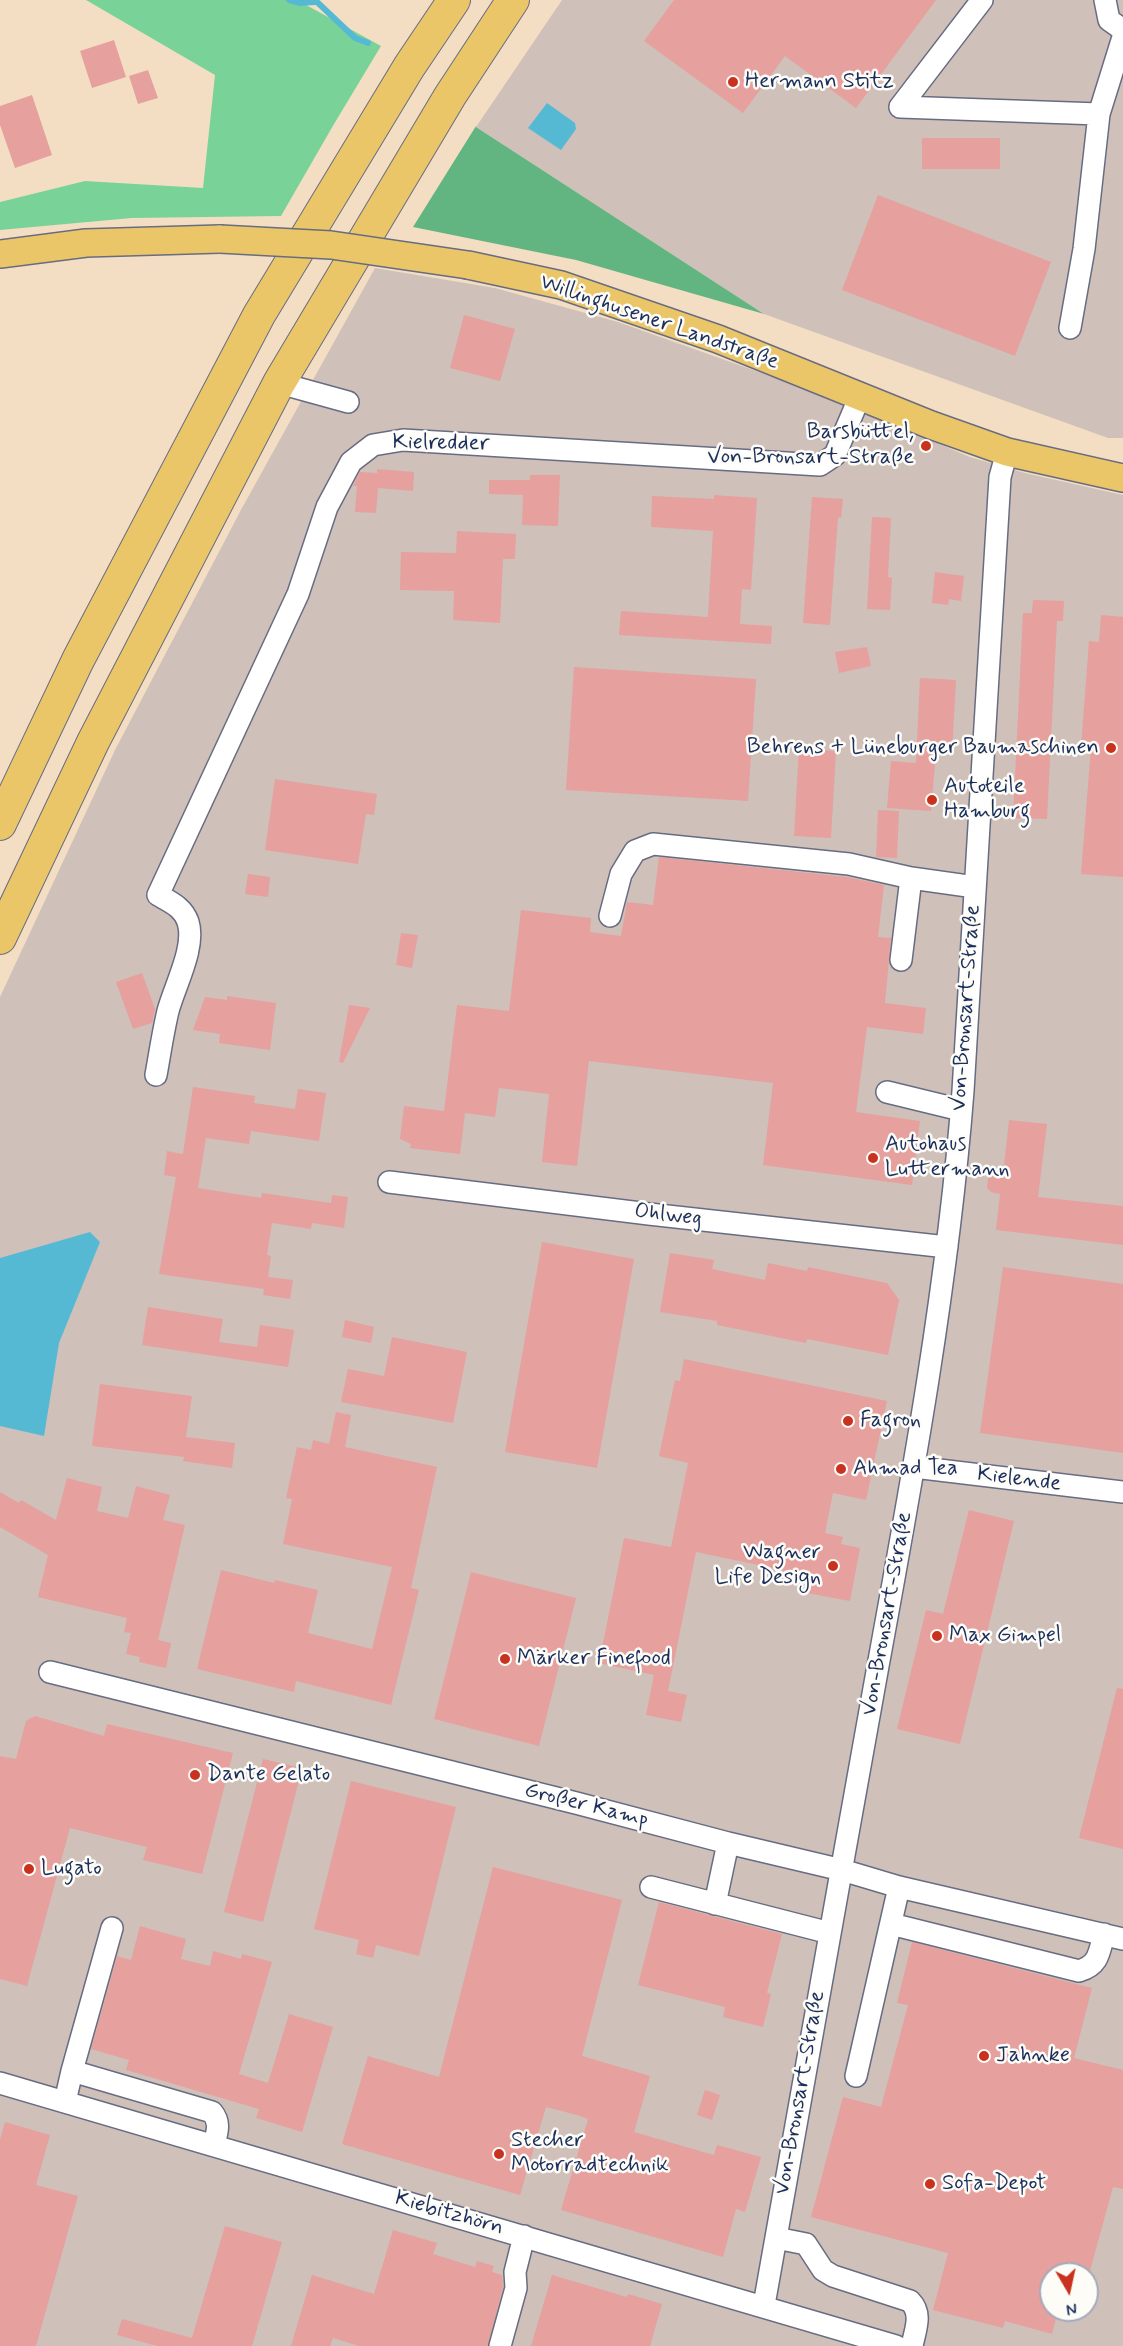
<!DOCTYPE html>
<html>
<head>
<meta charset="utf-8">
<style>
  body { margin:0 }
  #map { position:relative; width:1123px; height:2346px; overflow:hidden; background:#f4dec3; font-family:Mynerve,sans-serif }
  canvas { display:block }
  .north { position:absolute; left:1039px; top:2262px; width:60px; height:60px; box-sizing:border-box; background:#fdfcf7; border:2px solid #a3aaba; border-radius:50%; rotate:171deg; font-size:16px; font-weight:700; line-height:24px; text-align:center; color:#1b2f5e }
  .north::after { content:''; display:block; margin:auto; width:21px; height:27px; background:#c8321e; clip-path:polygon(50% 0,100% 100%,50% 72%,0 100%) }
</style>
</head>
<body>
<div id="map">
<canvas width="1123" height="2346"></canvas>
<div class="north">N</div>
</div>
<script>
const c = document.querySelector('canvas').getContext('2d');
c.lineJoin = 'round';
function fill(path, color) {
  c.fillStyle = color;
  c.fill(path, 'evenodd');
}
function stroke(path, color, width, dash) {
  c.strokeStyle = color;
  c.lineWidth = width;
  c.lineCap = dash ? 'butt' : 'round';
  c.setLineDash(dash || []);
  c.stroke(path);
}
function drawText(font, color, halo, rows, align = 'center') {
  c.font = font + ' Mynerve,sans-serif';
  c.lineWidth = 5;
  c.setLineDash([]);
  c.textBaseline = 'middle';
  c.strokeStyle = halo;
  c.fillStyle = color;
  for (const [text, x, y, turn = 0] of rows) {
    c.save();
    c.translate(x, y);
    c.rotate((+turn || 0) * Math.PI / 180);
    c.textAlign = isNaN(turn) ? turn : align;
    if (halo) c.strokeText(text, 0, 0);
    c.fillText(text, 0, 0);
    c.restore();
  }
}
const industrial = new Path2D(`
  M562,0H1123V438H1108L764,314L476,127Z
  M375,268L495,288L618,322L818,393L970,457L1025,473L1123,495V2346H0V997L115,750L242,508ZM1051,2274H1087V2310H1051Z`);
const green = new Path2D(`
  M86,0H297L381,46L334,124L281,216L132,218L0,230V202L85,181L203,188L215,75Z`);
const forest = new Path2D(`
  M476,126V127L764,314L576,260L413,227Z`);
const water = new Path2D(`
  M547,103L575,123L576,129L561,150L528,128Z
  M90,1232L100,1242L59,1343L44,1436L0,1426V1258Z`);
const stream = new Path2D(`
  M289,0L299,3L315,2
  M315,0L355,38L368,43`);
const building = new Path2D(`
  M674,0H936L856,108L785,56L743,113L644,41Z
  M114,40L126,77L92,88L80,51Z
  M148,70L158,98L138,104L129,76Z
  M32,95L52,155L15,168L0,125V106Z
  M922,138H1000V169H922Z
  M878,195L1051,262L1015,356L842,290Z
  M464,315L515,329L500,381L450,368Z
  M377,469L414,472L413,491L378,488L376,513L355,512L357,486H353L360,472L377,473Z
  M530,475H560L558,526L522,525L523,495L489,494V480H530Z
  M714,495L757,498L751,590L742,589L740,624L772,626L771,644L619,635L621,611L708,617L713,531L651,527L652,496L714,499Z
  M812,497L843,499L841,518L838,517L830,625L803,623Z
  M872,517L891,518L888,577L892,578L890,610L867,609Z
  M457,531L516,534L515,559H503L500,623L453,620L454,591L400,590L401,552L456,553Z
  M935,572L964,576L961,601L949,599L948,605L932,603Z
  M1033,600L1064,601L1063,621H1057L1047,819L1013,818L1023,613H1032Z
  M1101,615L1123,617V877L1081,874L1091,747H1081L1089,641L1099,642Z
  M867,647L871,666L839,673L835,652Z
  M574,667L756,679L748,801L566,790Z
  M920,678L956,680L952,753L936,752L931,811L887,808L891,761L916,763Z
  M799,749L836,751L831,838L794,836Z
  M275,779L377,794L374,815L366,814L358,864L265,850Z
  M878,810L899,811L897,858L876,857Z
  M659,857L847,877L884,885L878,937L891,938L885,1003L926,1008L923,1034L867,1027L856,1112L920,1121L912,1185L763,1165L773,1083L589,1061L577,1166L542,1162L549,1094L499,1088L495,1117L465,1113L460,1154L410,1148L411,1144L400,1139L404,1106L444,1111L457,1005L509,1011L521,910L591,918L590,932L621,936L627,902L653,905Z
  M248,874L270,877L268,897L245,894Z
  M401,933L418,935L412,968L396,965Z
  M142,973L155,1009L152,1023L133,1029L116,982Z
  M227,996L276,1003L270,1050L219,1043L220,1034L193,1030L205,997L227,1000Z
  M349,1005L370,1008L343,1063L339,1062Z
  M193,1087L255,1096L254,1103L295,1109L298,1089L326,1093L319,1141L251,1131L249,1144L206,1138L198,1188L261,1198L262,1193L331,1203L332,1195L348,1197L344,1228L312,1223L311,1229L272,1223L267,1255L271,1256L268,1277L293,1280L290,1299L263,1295L264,1289L159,1274L176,1177L164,1175L167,1151L183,1154Z
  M1009,1120L1047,1124L1038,1197L1123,1206V1245L996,1230L1000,1194L991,1192L987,1188L988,1178L993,1174L1003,1175Z
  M542,1242L634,1259L597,1468L505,1452Z
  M670,1253L714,1260L712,1269L765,1280L768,1263L807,1271L808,1267L887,1283L899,1300L888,1355L807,1339L806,1343L717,1325V1321L660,1312Z
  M1003,1267L1123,1284V1453L980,1433Z
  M148,1307L223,1319L219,1342L257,1347L260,1325L294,1330L288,1367L142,1345Z
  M345,1320L374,1327L371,1343L342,1337Z
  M392,1337L467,1352L453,1423L341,1402L348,1369L384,1376Z
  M684,1359L887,1401L866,1500L833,1493L825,1533L843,1537L841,1544L860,1548L850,1601L807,1593L811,1576L696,1552L668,1691L687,1695L681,1722L646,1715L654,1675L599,1663L624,1538L671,1547L688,1463L659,1456L675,1380L680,1381Z
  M100,1384L192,1396L186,1437L235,1443L232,1468L183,1461L184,1457L92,1446Z
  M336,1412L351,1415L345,1447L437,1467L411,1588L419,1590L391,1705L296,1681L294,1692L197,1669L221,1570L274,1583L275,1580L318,1590L308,1633L372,1649L392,1567L283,1544L292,1499L286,1498L297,1447L311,1450L313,1440L329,1444Z
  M67,1478L102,1487L97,1511L128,1518L136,1486L170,1495L163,1520L185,1525L158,1640L171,1643L166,1668L139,1662L140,1657L126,1654L131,1633L124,1632L127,1618L38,1597L48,1555L0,1527V1492L19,1503L21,1500L56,1520Z
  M969,1510L1014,1521L960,1744L897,1729L926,1610L943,1614Z
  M471,1572L576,1598L539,1746L434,1719Z
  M1117,1688L1123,1689V1849L1079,1838Z
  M35,1716L104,1736L107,1724L233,1753L202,1874L143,1860L147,1847L70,1828L27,1986L0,1979V1756L16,1759L26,1721Z
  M263,1759L302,1768L263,1922L224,1912Z
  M351,1781L456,1807L419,1956L376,1945L373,1958L356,1954L359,1940L314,1929Z
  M493,1867L622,1900L582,2056L650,2076L634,2132L714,2155L717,2145L761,2157L745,2212L736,2209L723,2257L561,2210L588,2119L577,2115L546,2107L520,2195L342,2144L368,2056L439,2077Z
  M659,1902L782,1934L767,1993L771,1994L763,2027L723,2017L725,2007L638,1985Z
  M140,1926L186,1939L181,1959L210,1966L213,1951L241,1959L242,1954L272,1962L239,2074L268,2083L289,2014L333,2027L302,2132L256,2118L259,2109L126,2070L129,2060L91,2049L117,1956L131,1960Z
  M912,1942L1092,1988L1074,2058L1123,2070V2189L1113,2187L1089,2274H1051V2310H1058L1052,2334L1005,2321L1003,2328L933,2310L948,2253L811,2217L843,2097L881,2107L908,2005L897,2003Z
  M705,2090L720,2095L712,2120L697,2115Z
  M5,2122L50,2135L36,2185L78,2196L36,2346H0V2140Z
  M225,2226L282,2242L252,2346H157L117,2335L122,2319L192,2338Z
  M393,2230L437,2243L433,2254L475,2267L477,2261L494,2266L492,2272L502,2275L503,2287L488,2346H359L333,2338L330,2346H291L312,2275L374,2294Z
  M552,2275L627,2297L628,2294L662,2304L650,2346H531Z`);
const minor = new Path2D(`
  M1105,0L1109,20L1123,30
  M900,107L1099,114L1123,37
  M900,107L982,0
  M1070,328L1084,249L1099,114
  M279,383L348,402
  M610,916L621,874L635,851L653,844L849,864L911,878
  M901,960L911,878L975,887
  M156,1075C160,1053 163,1032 168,1011C175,985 196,947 188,922C183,907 170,902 158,895L298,594L327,507L351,462L373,445L403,440L820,465L835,455L860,396
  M887,1092L961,1110
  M389,1182L649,1214L947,1247
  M914,1467L1123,1492
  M50,1672L576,1803L728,1843L842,1870L899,1887L1123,1939
  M651,1887L830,1933
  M715,1904L728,1843
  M891,1924L1079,1971C1099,1965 1099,1953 1104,1934
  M72,2071L112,1928
  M856,2076L899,1887
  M0,2083L896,2346
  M65,2102L72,2071L212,2112C221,2123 217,2132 214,2145
  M776,2238L806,2244L823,2270L833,2276L910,2301C923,2314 915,2330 912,2346
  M764,2305C801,2092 840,1879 878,1666C913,1475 948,1284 963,1091L1000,477L1007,452
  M500,2346L516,2288L515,2272L524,2236`);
const major = new Path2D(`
  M0,254L86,243L220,239
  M468,265L561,285L718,339L931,425L1007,452L1123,478`);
const highway = new Path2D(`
  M0,824L78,660L259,315L409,67L454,0
  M0,938L93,742L279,383L450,96L513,0`);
const majorBridge = new Path2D(`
  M220,239L331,245L468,265`);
const markers = [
  [733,82,6,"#c8321e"],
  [926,446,6,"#c8321e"],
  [1111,748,6,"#c8321e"],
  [932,800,6,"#c8321e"],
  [873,1158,6,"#c8321e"],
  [848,1421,6,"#c8321e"],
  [841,1469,6,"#c8321e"],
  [833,1566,6,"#c8321e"],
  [937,1636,6,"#c8321e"],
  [505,1659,6,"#c8321e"],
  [195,1775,6,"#c8321e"],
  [29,1869,6,"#c8321e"],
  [984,2056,6,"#c8321e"],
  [499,2154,6,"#c8321e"],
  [930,2184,6,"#c8321e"]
];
const poiNames = [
  ["Hermann Stitz",745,82],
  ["Barsbüttel,",914,433,"right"],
  ["Von-Bronsart-Straße",914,458,"right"],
  ["Behrens + Lüneburger Baumaschinen",1099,748,"right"],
  ["Autoteile",944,787],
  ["Hamburg",944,812],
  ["Autohaus",885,1145],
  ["Luttermann",885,1170],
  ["Fagron",860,1421],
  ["Ahmad Tea",853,1469],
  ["Wagner",821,1553,"right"],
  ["Life Design",821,1578,"right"],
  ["Max Gimpel",949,1636],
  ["Märker Finefood",517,1659],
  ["Dante Gelato",207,1775],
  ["Lugato",41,1869],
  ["Jahnke",996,2056],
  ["Stecher",511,2141],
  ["Motorradtechnik",511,2166],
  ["Sofa-Depot",942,2184]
];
const streetNames = [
  ["Willinghusener Landstraße",659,323,19],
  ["Kielredder",441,444,1],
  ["Von-Bronsart-Straße",967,1008,-86],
  ["Ohlweg",668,1216,7],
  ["Kielende",1019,1480,7],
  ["Von-Bronsart-Straße",888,1614,-80],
  ["Großer Kamp",586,1806,14],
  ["Von-Bronsart-Straße",801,2093,-80],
  ["Kiebitzhörn",449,2214,16]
];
fill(industrial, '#cfc0ba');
fill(green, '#79d399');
fill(forest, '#62b581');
fill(water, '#56b9d4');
stroke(stream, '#56b9d4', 6);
fill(building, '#e6a09e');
stroke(minor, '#676c81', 24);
stroke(major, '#676c81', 30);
stroke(highway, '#676c81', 34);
stroke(minor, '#fff', 21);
stroke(major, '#ebc669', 27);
stroke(highway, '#ebc669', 32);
stroke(majorBridge, '#676c81', 30, []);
stroke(majorBridge, '#ebc669', 27);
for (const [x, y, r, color] of markers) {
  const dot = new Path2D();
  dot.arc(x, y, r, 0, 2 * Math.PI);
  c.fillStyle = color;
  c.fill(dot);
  stroke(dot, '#fdfcf7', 2);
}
drawText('22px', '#1b2f5e', '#fdfcf7', poiNames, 'left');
drawText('22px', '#1b2f5e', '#fdfcf7', streetNames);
</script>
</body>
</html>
